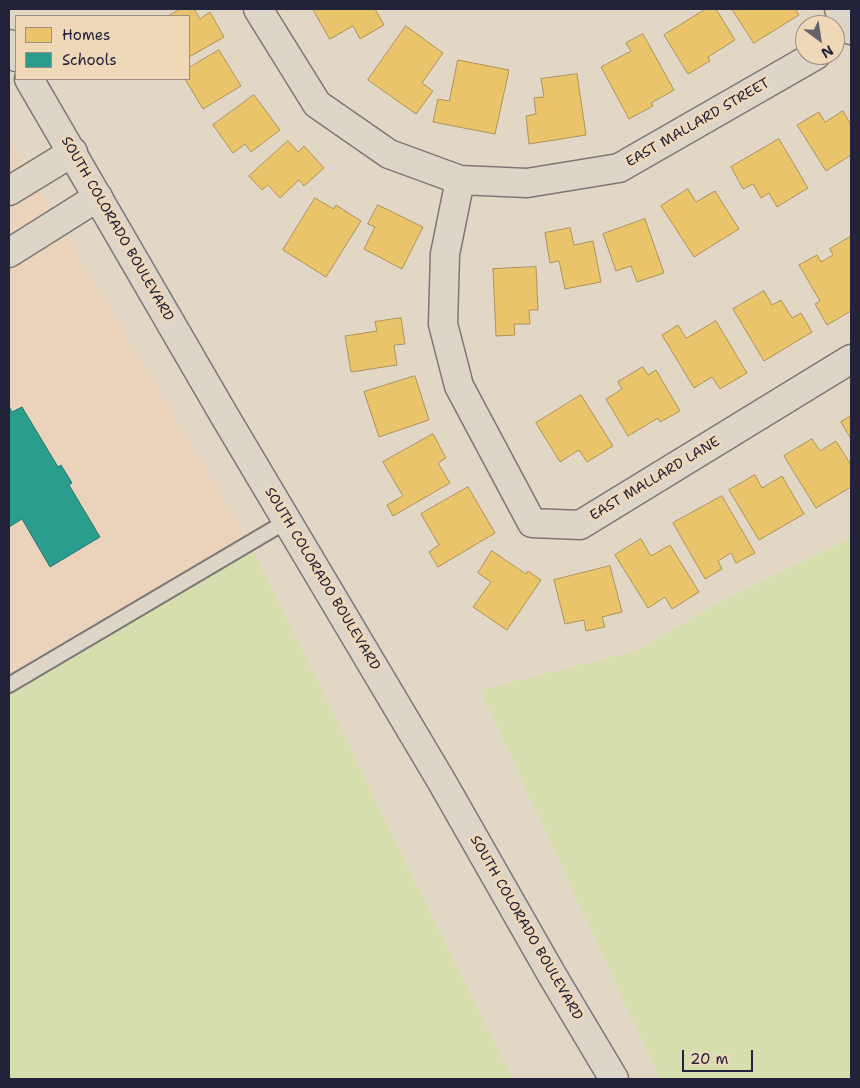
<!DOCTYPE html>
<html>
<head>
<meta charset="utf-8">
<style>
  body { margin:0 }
  #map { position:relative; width:860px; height:1088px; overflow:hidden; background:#e2d6c5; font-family:"Shantell Sans",sans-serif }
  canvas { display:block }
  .frame { position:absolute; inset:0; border:10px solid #22223b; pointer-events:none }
  .legend { position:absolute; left:15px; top:15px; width:175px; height:65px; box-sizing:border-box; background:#efd8b8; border:1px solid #9d8f86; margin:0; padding:6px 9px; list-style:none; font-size:15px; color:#22223b }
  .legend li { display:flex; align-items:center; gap:10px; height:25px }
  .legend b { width:25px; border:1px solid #9d8f86 }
  .north { position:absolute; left:795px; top:15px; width:50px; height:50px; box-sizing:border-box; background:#efd8b8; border:1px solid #9d8f86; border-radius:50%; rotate:149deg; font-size:14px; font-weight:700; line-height:20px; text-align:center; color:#22223b }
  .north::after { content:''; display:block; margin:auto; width:18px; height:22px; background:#65616b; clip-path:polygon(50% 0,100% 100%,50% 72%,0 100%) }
  .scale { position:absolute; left:682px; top:1050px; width:71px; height:22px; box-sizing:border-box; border:2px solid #22223b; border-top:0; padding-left:6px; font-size:15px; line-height:18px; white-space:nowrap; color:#22223b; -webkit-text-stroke:4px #efd8b8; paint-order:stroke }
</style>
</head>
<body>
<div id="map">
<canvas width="860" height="1088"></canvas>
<div class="frame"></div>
<ul class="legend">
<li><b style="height:14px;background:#e9c46a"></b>Homes</li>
<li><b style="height:14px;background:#2a9d8f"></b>Schools</li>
</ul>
<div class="north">N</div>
<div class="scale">20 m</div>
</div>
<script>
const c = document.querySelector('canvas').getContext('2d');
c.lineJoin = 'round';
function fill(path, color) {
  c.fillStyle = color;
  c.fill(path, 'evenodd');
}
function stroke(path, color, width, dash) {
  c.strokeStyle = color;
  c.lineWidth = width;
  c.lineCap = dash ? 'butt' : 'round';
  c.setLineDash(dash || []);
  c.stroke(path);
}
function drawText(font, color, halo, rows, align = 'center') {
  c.font = font + ' "Shantell Sans",sans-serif';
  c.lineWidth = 5;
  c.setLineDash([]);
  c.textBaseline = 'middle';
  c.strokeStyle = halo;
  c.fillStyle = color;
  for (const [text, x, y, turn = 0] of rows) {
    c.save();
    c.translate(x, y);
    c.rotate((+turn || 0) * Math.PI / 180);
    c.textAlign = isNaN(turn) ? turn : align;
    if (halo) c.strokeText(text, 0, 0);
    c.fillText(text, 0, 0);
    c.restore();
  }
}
const built = new Path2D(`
  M9,139L246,536L9,673Z`);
const green = new Path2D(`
  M246,536L512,1079H9V681Z
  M851,538V1079H660L480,690L636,651L718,603Z`);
const homes = new Path2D(`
  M181,9H194L200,19L210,12L224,37L189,57V16H168Z
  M313,9H375L384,25L360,39L353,26L330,39Z
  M706,9H716L735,40L708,57L710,61L688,74L664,35Z
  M732,9H795L799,15L754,43Z
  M406,26L443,53L422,83L433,91L416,114L368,80Z
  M643,34L674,90L651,103L653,106L629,119L601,67L631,51L626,43Z
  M219,50L241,86L203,109L185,79H189V68Z
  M458,60L509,70L495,134L433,122L438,99L449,101Z
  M577,74L586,135L529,144L526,116L536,114L534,98L544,97L541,79Z
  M254,95L280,130L251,152L245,144L233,153L213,125Z
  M843,111L851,125V155L826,171L797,125L819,112L825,122Z
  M779,139L808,188L777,207L769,193L761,198L753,184L743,189L731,167Z
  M288,141L298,152L304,146L324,168L304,186L299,180L280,198L268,185L262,190L249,176Z
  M688,189L696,202L715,191L739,229L694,257L661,206Z
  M315,198L334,209L336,205L361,221L326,277L283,250Z
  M378,205L423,227L402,269L364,249L375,227L368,224Z
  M645,219L664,273L637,282L631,266L616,271L603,234Z
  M570,228L574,245L593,241L601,282L565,289L559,261L550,263L545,233Z
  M850,237L851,240V311L827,325L815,304L820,301L799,265L817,255L821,262L833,255L830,249Z
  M536,267L538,310H529L530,324H514L515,335L496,336L493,269Z
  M764,291L772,305L781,300L792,318L801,313L812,332L764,361L733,309Z
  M401,318L405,344L394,345L397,365L351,372L345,336L377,331L375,322Z
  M716,321L747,373L720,389L712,377L694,388L662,335L678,325L686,338Z
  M643,367L648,375L656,370L680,411L660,422L658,418L628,436L606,399L622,389L618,382Z
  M415,376L429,420L379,437L364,392Z
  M581,395L613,446L587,462L579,450L560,462L536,423Z
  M851,416V439L841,422Z
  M433,434L446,458L438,463L450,483L393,516L387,505L403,496L383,462Z
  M812,439L820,451L836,441L851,465V487L816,508L784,456Z
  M755,475L762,488L782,476L804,514L759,540L729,490Z
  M468,487L495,533L438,567L429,552L439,545L421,514Z
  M722,496L755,553L736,563L731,553L718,561L722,569L705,579L673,523Z
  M641,539L651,556L670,545L699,592L672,609L665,597L648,608L615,555Z
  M492,551L526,574L528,571L541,580L507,630L473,607L491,582L478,573Z
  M610,566L622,612L602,617L605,627L586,631L584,620L565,624L554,580Z`);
const schools = new Path2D(`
  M9,406L12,412L22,407L58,467L61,465L72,483L69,485L100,537L50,567L22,519L9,527Z`);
const lane = new Path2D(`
  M9,685L287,521`);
const street = new Path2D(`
  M258,9L317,104L389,154L460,180L527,183L619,168L816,55
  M839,9L851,30
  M460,180L445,254L443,324L459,386L532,523L580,525L851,359
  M9,191L73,152
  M9,253L98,197`);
const secondary = new Path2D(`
  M9,44L16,57
  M29,79L224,415L442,782L552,975L614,1079`);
const streetNames = [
  ["EAST MALLARD STREET",698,123,-30],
  ["SOUTH COLORADO BOULEVARD",117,229,60],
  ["EAST MALLARD LANE",655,479,-31],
  ["SOUTH COLORADO BOULEVARD",322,579,59],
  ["SOUTH COLORADO BOULEVARD",526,928,60]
];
fill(built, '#ead2bb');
fill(green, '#d6dead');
fill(homes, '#e9c46a');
stroke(homes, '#ad935c', 1);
fill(schools, '#2a9d8f');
stroke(schools, '#287876', 1);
stroke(lane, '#7d7775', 18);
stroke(street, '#7d7775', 31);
stroke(secondary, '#7d7775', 31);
stroke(lane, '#ded5c9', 14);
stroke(street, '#ded5c9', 28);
stroke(secondary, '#ded5c9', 28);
drawText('14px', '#22223b', '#efd8b8', streetNames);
</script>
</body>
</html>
